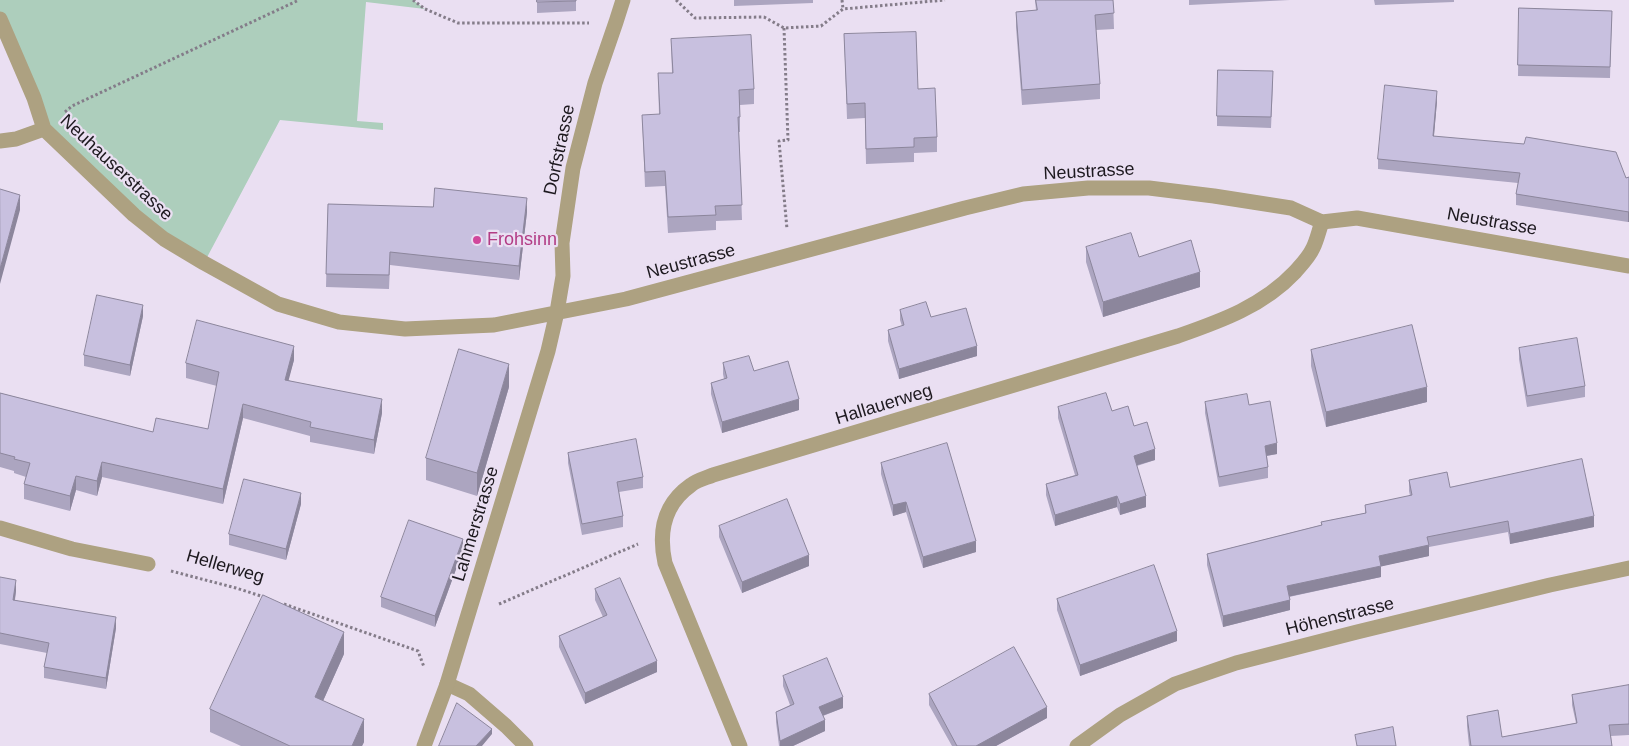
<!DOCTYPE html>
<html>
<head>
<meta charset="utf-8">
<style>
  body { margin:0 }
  canvas { display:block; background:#eadff2 }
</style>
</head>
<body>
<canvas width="1629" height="746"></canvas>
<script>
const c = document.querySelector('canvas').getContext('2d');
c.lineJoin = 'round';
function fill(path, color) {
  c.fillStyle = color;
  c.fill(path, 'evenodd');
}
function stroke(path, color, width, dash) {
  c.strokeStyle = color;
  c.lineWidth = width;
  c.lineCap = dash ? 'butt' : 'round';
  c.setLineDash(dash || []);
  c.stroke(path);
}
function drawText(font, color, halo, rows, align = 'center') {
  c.font = font + ' Arial,sans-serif';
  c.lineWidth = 4.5;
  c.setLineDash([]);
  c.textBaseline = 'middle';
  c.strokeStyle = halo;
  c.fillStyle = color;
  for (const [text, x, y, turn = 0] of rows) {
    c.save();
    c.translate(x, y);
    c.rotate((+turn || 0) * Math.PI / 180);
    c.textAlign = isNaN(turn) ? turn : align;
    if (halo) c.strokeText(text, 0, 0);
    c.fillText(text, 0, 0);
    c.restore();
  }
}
const green = new Path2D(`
  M0,0H413L425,9L366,2L357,121L383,123V130L280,120L204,263L164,239L44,129L0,19Z`);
const path = new Path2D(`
  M413,0L425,9L458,23H589
  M676,0L695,18L764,17L784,28L821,26L843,9L945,0
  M842,0L843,9
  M784,28L788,140L779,141L787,229
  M65,112L72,106L299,0
  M171,571L236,588L264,597
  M284,604L418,651L424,667
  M499,604L638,544`);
const lane = new Path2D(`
  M447,684L469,694L506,726L526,746`);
const street = new Path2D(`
  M0,19L34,98L44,129L134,215L164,239L204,263L278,304L339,322L405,329L494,325L626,299L965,208L1023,194L1088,188H1149L1214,196L1291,208L1322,222L1357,218L1629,266
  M0,141L16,139L44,129
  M0,528L72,549L148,564
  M424,746L447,684L548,351L557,312L563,276L562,243L573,168L595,83L616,22L623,0
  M740,746L665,563C658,531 664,504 691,485C697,480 706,478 713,475L1178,336C1221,321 1263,306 1295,272C1302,264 1309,257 1313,248C1317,240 1319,230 1322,222
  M1077,746L1120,715L1175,684L1236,663L1357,632L1550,585L1629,568`);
const wall = new Path2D(`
  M734,0H813V3L734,6Z
  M1035,0H1113L1114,29L1096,30L1100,84V99L1022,105L1016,27V12L1036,10Z
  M1189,0H1290L1189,5Z
  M1374,0H1454V2L1375,5Z
  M576,1V11L537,13V2Z
  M1519,8L1612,11L1610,78L1518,76Z
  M844,34L918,89L937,137V152L914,153V162L866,164L865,118L847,119Z
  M671,39L754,89V104L740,105V132H739L742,220L716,221V230L668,233L665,186L645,187L642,115H659L658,73H672Z
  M1273,82L1271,128L1217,126V116Z
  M1437,101L1434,136L1626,178L1629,177L1628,222L1516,205V194L1518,183L1378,169V159Z
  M328,204L527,212L519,280L390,265L389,289L326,287Z
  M1086,247L1139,257L1200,287L1103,317L1086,262Z
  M900,310L931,317L977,356L899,379L888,341V330L902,326L900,320Z
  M143,316L130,376L84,366V355Z
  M1519,348L1585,386V397L1527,407L1519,359Z
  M1311,350L1427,402L1326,427L1311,366Z
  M294,360L288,380L382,413L374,454L310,442V436L243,418L223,504L102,477L97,496L76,490L70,511L24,499V484L26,477L14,473V471L0,467V393L153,432L208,429L217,386L186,378V363Z
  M723,363L754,371L799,410L722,433L711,394V383L724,379L723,374Z
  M509,387L477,496L426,480V458Z
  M1205,402L1249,405L1277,454L1267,456L1268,467V478L1219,487L1205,413Z
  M1058,407L1112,411L1134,426L1155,460L1137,466L1146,507L1120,515L1117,507L1055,526L1046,495V484L1075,475L1058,418Z
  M568,453L643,477V488L619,492L623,516V527L582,535L568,463Z
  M881,463L976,552L923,568L906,512L893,516L881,474Z
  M1409,480L1450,487L1594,527L1510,544L1508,532L1429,547V556L1381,566V577L1289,597L1290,610L1223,627L1207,565V554L1321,525V522L1365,513V505L1410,496L1409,491Z
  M301,504L286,560L229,545V534Z
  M719,526L809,566L742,593L719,537Z
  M463,550L435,627L381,607V597Z
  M0,577L16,591L15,600L116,628L106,689L44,678V667L47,653L0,644Z
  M595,589L657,672L585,704L559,647V636L603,617L595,600Z
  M1057,599L1177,641L1080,676L1057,610Z
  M344,654L323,701L364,742L362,746H241L210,732V709Z
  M783,676L843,708L823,716L825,731L793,746H779L776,722V712L790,705L783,686Z
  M1629,685V735L1611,736L1612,746H1469L1467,726V716L1502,737L1576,723L1572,705V695Z
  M929,694L1047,718L996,746H952L929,705Z`);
const shadedWall = new Path2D(`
  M1437,91V101L1433,146V136Z
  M20,195V210L0,284V269Z
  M527,198V212L519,280V266Z
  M1628,212H1629V222H1628Z
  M1200,272V287L1103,317V302Z
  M143,305V316L130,376V365Z
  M294,346V360L285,394V380Z
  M977,346V356L899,379V369Z
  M509,364V387L477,496V473Z
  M1427,387V402L1326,427V412Z
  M382,399V413L374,454V440Z
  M799,399V410L722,433V422Z
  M243,404V418L223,504V489Z
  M1277,443V454L1265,456V446Z
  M1155,449V460L1134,466V456Z
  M102,462V477L97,496V481Z
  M76,476V490L70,511V496Z
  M301,493V504L286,560V549Z
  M1117,496V507L1055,526V515Z
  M1146,496V507L1120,515V504Z
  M906,502V512L893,516V505Z
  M1594,516V527L1510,544V534Z
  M463,539V550L435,627V616Z
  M976,541V552L923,568V557Z
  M1429,545V556L1379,567V556Z
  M809,555V566L742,593V582Z
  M1381,566V577L1287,597V586Z
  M16,580V591L13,611V600Z
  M1290,600V610L1223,627V616Z
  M116,617V628L106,689V678Z
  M1177,631V641L1080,676V665Z
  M344,632V654L315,719V697Z
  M657,661V672L585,704V693Z
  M843,697V708L819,717V707Z
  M1047,707V718L996,746H976Z
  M364,719V742L362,746H352Z
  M825,720V731L793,746H780V741Z
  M492,729V734L482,746H476Z`);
const building = new Path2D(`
  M537,0H576V1L537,2Z
  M1036,0H1113L1114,13L1095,15L1100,84L1022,90L1016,12L1037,10Z
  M1519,8L1612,11L1610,67L1518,65Z
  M916,32L918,89L935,88L937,137L914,138V147L866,149L865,103L847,104L844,34Z
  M751,35L754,89L739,90L740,117H738L742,205L715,206L716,215L668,217L665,171L645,172L642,115L660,114L658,73H673L671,39Z
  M1218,70L1273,71L1271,117L1217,116Z
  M1385,85L1437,91L1433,136L1524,144L1526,137L1616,152L1626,178L1629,177V212L1516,194L1520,173L1378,159Z
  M435,188L527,198L519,266L390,252L389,275L326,274L328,204L433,207Z
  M0,189L20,195L0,269Z
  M1131,233L1139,257L1191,240L1200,272L1103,302L1086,247Z
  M97,295L143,305L130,365L84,355Z
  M926,302L931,317L966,308L977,346L899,369L888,330L904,325L900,310Z
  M197,320L294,346L285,380L382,399L374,440L310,427L311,422L243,404L223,489L102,462L97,481L76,476L70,496L24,484L30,463L14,459L15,457L0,453V393L153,432L156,418L208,429L219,372L186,363Z
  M1412,325L1427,387L1326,412L1311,350Z
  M1577,338L1585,386L1527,396L1519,348Z
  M459,349L509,364L477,473L426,458Z
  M749,356L754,371L788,361L799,399L722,422L711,383L727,378L723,363Z
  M1106,393L1112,411L1128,406L1134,426L1147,422L1155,449L1134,456L1146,496L1120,504L1117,496L1055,515L1046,484L1078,475L1058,407Z
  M1247,394L1249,405L1270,401L1277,443L1265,446L1268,467L1219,477L1205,402Z
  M636,439L643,477L617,482L623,516L582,524L568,453Z
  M947,443L976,541L923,557L906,502L893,505L881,463Z
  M1582,459L1594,516L1510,534L1508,521L1427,537L1429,545L1379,556L1381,566L1287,586L1290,600L1223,616L1207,554L1322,525L1321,522L1366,513L1365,505L1412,495L1409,480L1447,472L1450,487Z
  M244,479L301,493L286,549L229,534Z
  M787,499L809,555L742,582L719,526Z
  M409,520L463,539L435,616L381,597Z
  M1154,565L1177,631L1080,665L1057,599Z
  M0,577L16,580L13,600L116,617L106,678L44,667L49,643L0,633Z
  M620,578L657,661L585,693L559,636L607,615L595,589Z
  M263,595L344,632L315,697L364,719L352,746H290L210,709Z
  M1014,647L1047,707L976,746H957L929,694Z
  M827,658L843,697L819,707L825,720L780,741L776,712L794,704L783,676Z
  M1629,685V724L1609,725L1612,746H1471L1467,716L1498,710L1502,737L1577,723L1572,695Z
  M457,703L492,729L476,746H439Z
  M1393,727L1396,746H1357L1355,735Z`);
const markers = [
  [477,240,5,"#d1479c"]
];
const streetNames = [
  ["Dorfstrasse",560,150,-78],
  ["Neuhauserstrasse",116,168,43],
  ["Neustrasse",1089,172,-3],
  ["Neustrasse",1492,222,10],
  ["Neustrasse",691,262,-15],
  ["Hallauerweg",884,405,-17],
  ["Lahmerstrasse",476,524,-73],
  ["Hellerweg",225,567,16],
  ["Höhenstrasse",1340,617,-14]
];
const hotelNames = [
  ["Frohsinn",487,240]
];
fill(green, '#adcebc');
stroke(path, '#847c89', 3, [2.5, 2.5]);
stroke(lane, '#ada181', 15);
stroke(street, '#ada181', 15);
fill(wall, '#aca5c0');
fill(shadedWall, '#8c869c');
fill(building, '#c8c0df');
stroke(building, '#8c869c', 1);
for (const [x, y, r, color] of markers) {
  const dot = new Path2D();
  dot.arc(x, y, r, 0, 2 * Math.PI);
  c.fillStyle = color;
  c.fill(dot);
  stroke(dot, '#eadff2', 2);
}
drawText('18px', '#1d191f', '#eadff2', streetNames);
drawText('18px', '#b23c85', '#eadff2', hotelNames, 'left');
</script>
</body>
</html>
